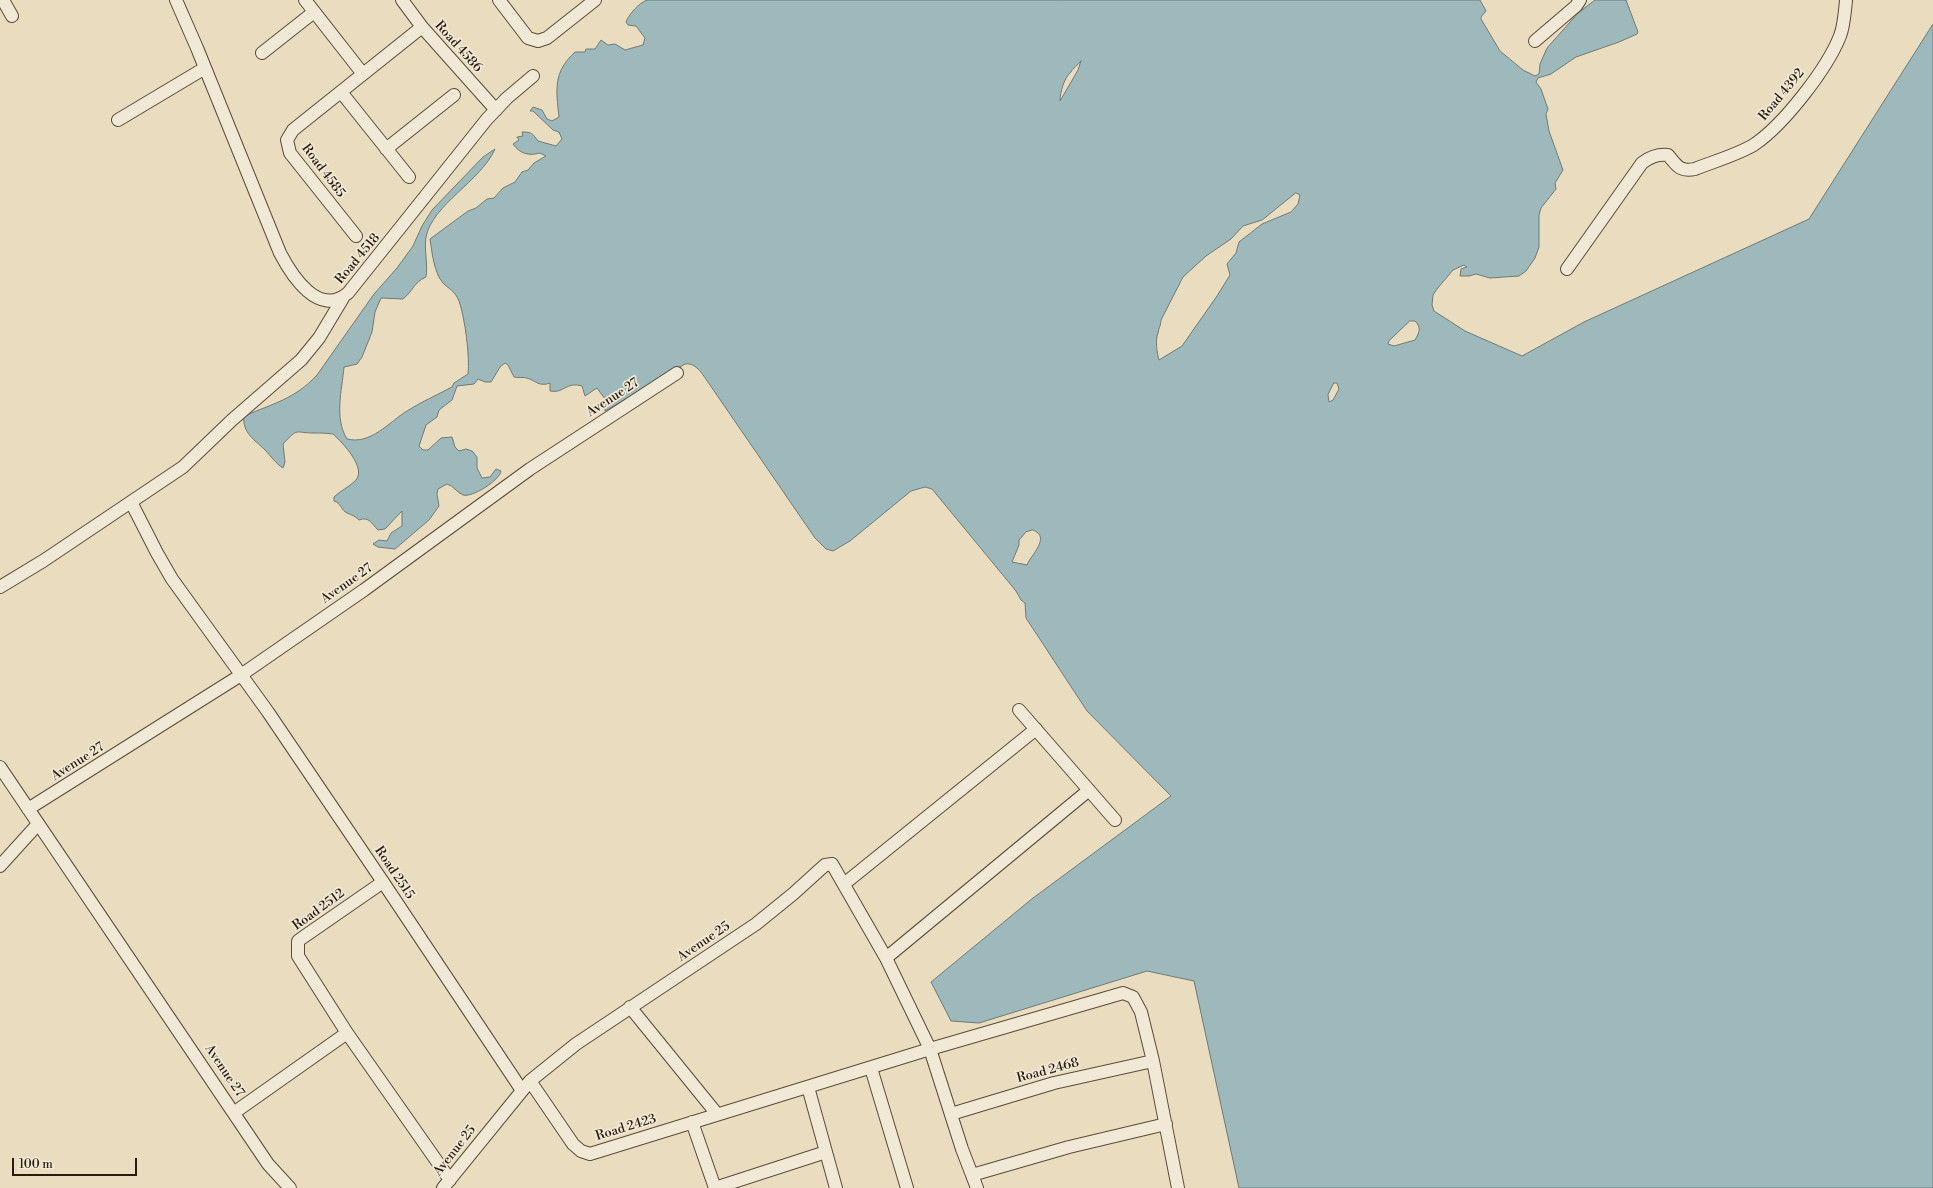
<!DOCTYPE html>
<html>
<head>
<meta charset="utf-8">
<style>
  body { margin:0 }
  #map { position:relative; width:1933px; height:1188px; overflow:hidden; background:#eadcbe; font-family:"Libre Bodoni",serif }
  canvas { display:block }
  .scale { position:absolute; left:12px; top:1158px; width:125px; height:18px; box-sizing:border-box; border:2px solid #2a1b0d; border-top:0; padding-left:5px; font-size:12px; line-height:14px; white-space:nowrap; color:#2a1b0d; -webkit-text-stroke:3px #f1e8d5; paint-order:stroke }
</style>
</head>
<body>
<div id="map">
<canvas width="1933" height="1188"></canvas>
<div class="scale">100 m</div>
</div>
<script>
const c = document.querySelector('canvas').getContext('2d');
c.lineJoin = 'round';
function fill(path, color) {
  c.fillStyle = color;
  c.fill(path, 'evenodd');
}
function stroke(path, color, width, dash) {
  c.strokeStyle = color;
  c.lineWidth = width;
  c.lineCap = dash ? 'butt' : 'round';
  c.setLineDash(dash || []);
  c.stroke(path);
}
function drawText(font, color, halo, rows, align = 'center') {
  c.font = font + ' "Libre Bodoni",serif';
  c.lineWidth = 3.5;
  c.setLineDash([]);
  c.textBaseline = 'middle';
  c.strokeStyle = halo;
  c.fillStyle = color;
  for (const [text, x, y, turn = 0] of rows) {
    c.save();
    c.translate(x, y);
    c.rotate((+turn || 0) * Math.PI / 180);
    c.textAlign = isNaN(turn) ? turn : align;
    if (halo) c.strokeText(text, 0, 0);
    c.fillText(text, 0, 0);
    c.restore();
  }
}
const water = new Path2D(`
  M647,0H1480L1486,11L1481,17V19L1500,51L1523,70L1535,76L1539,74L1540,64L1547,48L1578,13L1595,0H1626L1638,32L1637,34L1619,42L1576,57L1551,74L1538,78L1536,82L1541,89L1548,109L1546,114L1549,131L1563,170L1555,183L1556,189L1541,208L1539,215V247L1535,258L1526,271L1519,276L1490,278L1476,274L1469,276H1460L1461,269L1467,267L1464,265L1453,270L1437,289L1433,295L1432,305L1434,311L1465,331L1522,356L1584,322L1809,219L1933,24V1188H1239L1194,981L1147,971L979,1023L951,1021L931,982L1033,898L1171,796L1087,711L1026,618L1025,603L1021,600L1016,591L932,489L925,487L911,491L850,541L833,551L826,549L815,538L710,385C704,377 697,362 685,364L605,411V399L597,388L585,396L582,386C566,381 564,394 550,391V383C539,387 536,381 527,378C524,377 518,378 514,377L508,365L505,363L500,367L491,382H485L478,379L474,384L457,386L452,400L439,410L437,417L426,425L419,446L423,450H428L441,438L452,437L455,447L459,451L466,449L472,451L477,457V468L482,478L490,477L496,469L501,471C500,480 472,498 463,495C456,492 454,486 447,484L438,489L437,494L439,506L429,520L395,549L378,547L373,544L379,540L387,541L391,533L402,526V511L385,529L378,530C372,524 369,516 359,520C355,516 352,515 347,513C341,510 341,503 334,501V497C340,491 349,487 355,481C368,469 342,442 333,434C326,433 320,433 314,433C294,433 299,427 283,444L285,462L283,468C275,463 271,456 265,450C255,440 242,433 244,416C272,404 295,399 317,375L374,294L397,268L413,246L422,226L432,210L483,157L495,149C481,181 432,205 426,237C424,250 428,264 426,277C413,283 414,290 403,299L381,298L375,312L372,332L362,357L357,364L344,367C342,390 334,418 347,439C371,445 389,422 407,411C421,402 437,395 452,387L454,383L468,374C470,357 465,318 459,301C455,291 449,289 443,283C434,273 432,252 430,239L468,211L476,208L487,199L494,198L503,188L515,182L522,172L528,170L534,163L546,156L540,153C529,156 520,154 513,144L519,140L517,137L523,136L522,132C532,132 532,133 538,141L556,146L562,139L559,132L553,130L533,111H530L533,107L542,110L547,119L552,121L559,117C556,90 553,72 575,52H585L586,49H595L601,40L608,45L615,44L625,50L643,45L645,38L636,26L628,25L626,22C629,14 639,3 647,0ZM1081,61L1078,70L1060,101C1060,92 1064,79 1070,73C1073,68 1078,65 1081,61ZM1296,193L1300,195L1298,204L1291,212L1262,224L1239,242L1236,253L1227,264L1230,275L1217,296L1182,346L1159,360C1157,353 1155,340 1158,333C1159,327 1161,325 1161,320L1183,277L1206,256L1231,239L1243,226L1262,220ZM1410,321H1415C1422,328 1419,333 1415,340L1394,346L1388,344L1389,341ZM1334,383H1337L1339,389L1333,400L1329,402L1328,395ZM1033,530C1052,537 1030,556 1027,565L1012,562L1019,545V540L1026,532Z`);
const minor = new Path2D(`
  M3,0L12,16
  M176,0L197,48L280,253C292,276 319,318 348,293L487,119L507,98L533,76
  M305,0L363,74
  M402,0L422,27L496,110
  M499,0L528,38L538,41L547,38L595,0
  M1535,41L1576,6L1580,0
  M262,53L314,12
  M341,92L409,177
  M118,120L205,68
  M386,149L454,95
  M356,236L290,153L287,140L293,130L422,27
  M1567,269L1642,163C1650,157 1657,154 1668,155C1677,166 1680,172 1695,169C1712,162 1740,154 1755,144C1784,124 1827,69 1840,36C1844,26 1845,11 1846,0
  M131,502L157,553L172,579L268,712L383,882L521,1089
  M0,587L43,561L183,467L232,420L301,360L319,338L343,298
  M1019,710L1115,820
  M0,767L268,1164L290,1188
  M28,809L241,675L364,590L530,469L677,373
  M0,866L38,824
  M383,882L302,938L298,941V956L347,1033L450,1180
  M844,884L1036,729
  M886,958L1089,790
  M630,1007L717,1114
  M871,1068L907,1188
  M530,1081L573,1144L581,1151L590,1154L930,1049L1123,993L1133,997L1141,1012L1153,1061L1178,1188
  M808,1087L836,1188
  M235,1112L347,1033
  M951,1114L1054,1083L1153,1061
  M692,1122L715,1188
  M972,1175L1069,1147L1166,1124
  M443,1188L530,1081L576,1044L756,924L793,894L825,865L832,864L886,958L930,1049L962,1149L977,1188
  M715,1188L826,1152`);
const streetNames = [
  ["Road 4586",458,47,48],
  ["Road 4392",1782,95,-50],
  ["Road 4585",323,171,53],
  ["Road 4518",358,259,-50],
  ["Avenue 27",613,398,-33],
  ["Avenue 27",347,584,-35],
  ["Avenue 27",78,762,-32],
  ["Road 2515",394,873,56],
  ["Road 2512",319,910,-36],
  ["Avenue 25",704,942,-34],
  ["Avenue 27",224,1071,56],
  ["Road 2468",1048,1071,-15],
  ["Road 2423",626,1128,-17],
  ["Avenue 25",455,1151,-52]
];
fill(water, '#9db9bc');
stroke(water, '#6f7a76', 1);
stroke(minor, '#5a4b39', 14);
stroke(minor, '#f1e8d5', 12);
drawText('13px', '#2a1b0d', '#f1e8d5', streetNames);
</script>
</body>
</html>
